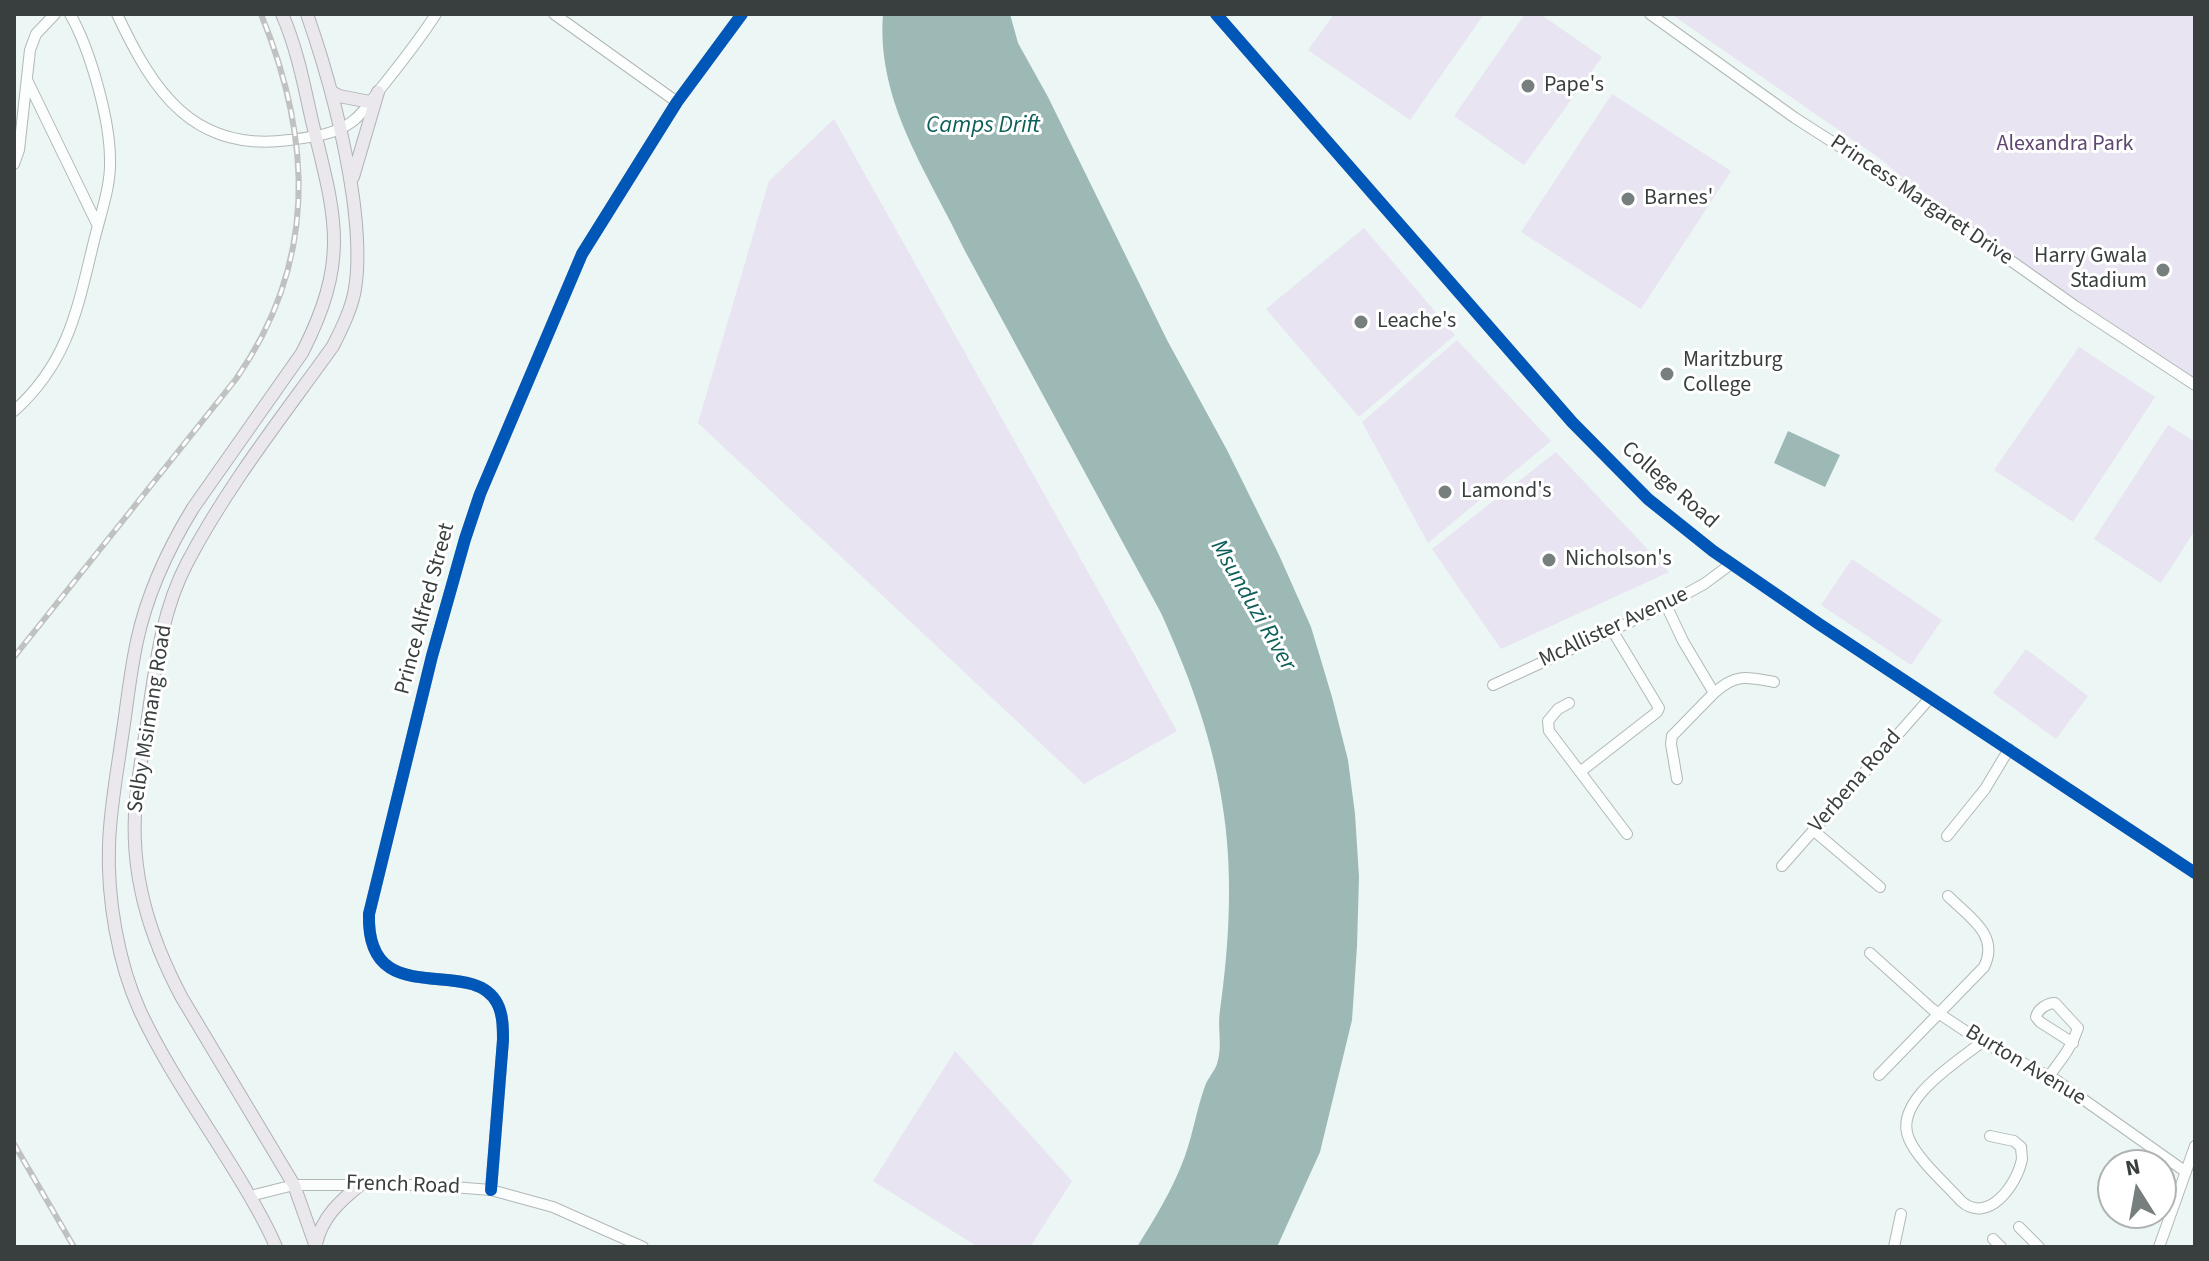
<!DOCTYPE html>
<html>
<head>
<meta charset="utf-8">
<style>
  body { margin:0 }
  #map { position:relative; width:2209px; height:1261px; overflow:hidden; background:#ecf6f4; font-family:"Source Sans 3",sans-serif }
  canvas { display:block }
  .frame { position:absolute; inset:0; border:16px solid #383f3e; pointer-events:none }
  .north { position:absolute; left:2097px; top:1149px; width:80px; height:80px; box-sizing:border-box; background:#fff; border:2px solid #afb2b2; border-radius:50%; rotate:349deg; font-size:22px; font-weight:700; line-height:32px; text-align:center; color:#383f3e }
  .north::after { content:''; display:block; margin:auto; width:28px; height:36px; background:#777f7e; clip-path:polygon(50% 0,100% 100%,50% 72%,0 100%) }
</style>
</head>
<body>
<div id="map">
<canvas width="2209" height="1261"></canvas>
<div class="frame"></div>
<div class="north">N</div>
</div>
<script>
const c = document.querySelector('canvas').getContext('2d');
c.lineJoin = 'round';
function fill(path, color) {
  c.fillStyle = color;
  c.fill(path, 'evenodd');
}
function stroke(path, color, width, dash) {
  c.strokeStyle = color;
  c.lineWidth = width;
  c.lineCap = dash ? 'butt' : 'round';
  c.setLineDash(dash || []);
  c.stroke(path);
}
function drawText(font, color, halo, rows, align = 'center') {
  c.font = font + ' "Source Sans 3",sans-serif';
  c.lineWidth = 6;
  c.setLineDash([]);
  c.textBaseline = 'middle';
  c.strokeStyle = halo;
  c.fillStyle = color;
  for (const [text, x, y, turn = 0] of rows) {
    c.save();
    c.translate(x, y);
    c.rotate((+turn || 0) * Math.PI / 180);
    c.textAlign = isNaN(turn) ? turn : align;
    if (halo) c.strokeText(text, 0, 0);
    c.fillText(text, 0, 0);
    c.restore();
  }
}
const green = new Path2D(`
  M1334,14H1484L1410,120L1308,50Z
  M1525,14H1540L1602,57L1524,165L1454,116Z
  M1671,14H2195V388L2105,318L1983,248L1882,160Z
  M1612,94L1731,171L1641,309L1521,232Z
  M834,119L1177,731L1084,784L698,423L769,181Z
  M1364,228L1455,335L1359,417L1266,309Z
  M1457,340L1551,441L1428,543L1362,422Z
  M2079,347L2155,397L2073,522L1994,470Z
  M2168,425L2195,442V530L2161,583L2094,539Z
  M1556,452L1669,572L1501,649L1432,549Z
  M1852,559L1942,620L1911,665L1821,605Z
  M2026,649L2088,696L2056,739L1993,693Z
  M955,1051L1072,1181L1030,1247H978L873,1181Z`);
const water = new Path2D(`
  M883,14H1010L1018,43L1048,97L1167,340L1227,450L1279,555L1311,627L1332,697L1348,760L1355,814L1359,877L1357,946L1352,1020L1320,1152L1277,1247H1137C1155,1218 1173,1189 1185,1156C1193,1133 1197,1108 1205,1086C1208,1078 1214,1072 1217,1064C1223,1046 1217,1028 1220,1010C1229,947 1233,879 1224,815C1215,745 1190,677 1161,613L965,251C929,174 876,103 883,14Z
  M1788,431L1840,455L1825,487L1774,463Z`);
const minor = new Path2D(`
  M117,14C153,91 193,153 289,140C312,137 335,135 353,121C363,113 370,103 377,93C398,67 418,42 436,14
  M554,14L677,102
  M1216,14L1572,422L1648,499L1713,551L1819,624L2195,873
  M1650,14L1795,118L1939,210L2075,306L2195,385
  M28,82L98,226
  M14,164L19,150L30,50L36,34L55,14
  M14,411C70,361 78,305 95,237C101,213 111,185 110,160C110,119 90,49 70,14
  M1666,605L1683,641L1714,693L1672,736L1671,744L1677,779
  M1493,685L1656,610L1704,584L1731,564
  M1714,693C1736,673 1747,677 1774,682
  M1569,703L1558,709L1548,721L1549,731L1627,834
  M1580,772L1657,712L1659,708L1612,630
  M1813,830L1880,887
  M1947,836L1985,789L2009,749
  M1782,866L1930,698
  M1870,953L1932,1009L1982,1042L2056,1080L2186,1172
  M1982,1042C1957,1062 1892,1101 1909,1139C1918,1160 1946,1184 1961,1201C1988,1225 2017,1185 2022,1159C2022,1157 2021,1149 2021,1147L2014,1141L1990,1136
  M1879,1075L1984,967C2000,935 1969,917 1948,896
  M2049,1076C2061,1060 2072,1047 2078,1028L2055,1003C2047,1003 2038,1009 2036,1017L2040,1022L2073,1043
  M491,1190L503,1040C503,1028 503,1014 497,1003C471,954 366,1014 369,914L432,656L465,539L480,494L582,254L677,102L742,14
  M250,1196L294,1185H427L491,1190L553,1207L643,1247
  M2019,1227L2039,1247
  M1993,1239L2001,1247
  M1894,1247L1901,1214
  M2159,1247L2195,1146`);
const major = new Path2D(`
  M307,14C328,74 344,135 353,197C357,227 360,259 355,289C352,308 342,328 333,346C283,416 227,486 187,563C164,607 157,655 150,703C146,735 139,768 136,800C129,872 149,936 182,998L294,1185L316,1247
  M332,92L339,96L370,102
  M353,177L378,92
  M316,1244C322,1217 340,1201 361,1184
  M276,1247C267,1225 254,1203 242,1183C208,1126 168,1071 140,1011C118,963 107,898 109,845C110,809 117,773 122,737C127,705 130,673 137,641C147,594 168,549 193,508L302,353C350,259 336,218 312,121C304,85 297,48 282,14`);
const rail = new Path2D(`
  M14,657L236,379C317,263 313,141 261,14
  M14,1144L74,1247`);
const cycleway = new Path2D(`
  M1216,14L1572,422L1648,499L1713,551L1819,624L2195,873
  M491,1190L503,1040C503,1028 503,1014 497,1003C471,954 366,1014 369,914L432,656L465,539L480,494L582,254L677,102L742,14`);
const markers = [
  [1528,86,8,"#777f7e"],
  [1628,199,8,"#777f7e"],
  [2163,270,8,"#777f7e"],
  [1361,322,8,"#777f7e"],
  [1667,374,8,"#777f7e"],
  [1445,492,8,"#777f7e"],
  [1549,560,8,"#777f7e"]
];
const poiNames = [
  ["Pape's",1544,86],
  ["Barnes'",1644,199],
  ["Harry Gwala",2147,257,"right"],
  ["Stadium",2147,282,"right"],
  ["Leache's",1377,322],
  ["Maritzburg",1683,361],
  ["College",1683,386],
  ["Lamond's",1461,492],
  ["Nicholson's",1565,560]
];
const parkNames = [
  ["Alexandra Park",2065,145]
];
const streetNames = [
  ["Princess Margaret Drive",1921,201,34],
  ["College Road",1669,486,41],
  ["Prince Alfred Street",426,609,-75],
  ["McAllister Avenue",1614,628,-25],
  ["Selby Msimang Road",151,719,-81],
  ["Verbena Road",1856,782,-49],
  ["Burton Avenue",2025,1066,31],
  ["French Road",403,1186,2]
];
const waterNames = [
  ["Camps Drift",983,127],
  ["Msunduzi River",1252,606,60]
];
fill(green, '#e8e4f2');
fill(water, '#9cb9b6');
stroke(minor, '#b1b8b7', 12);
stroke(major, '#b1b0b9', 14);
stroke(minor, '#fcfefd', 10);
stroke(major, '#eae8ed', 12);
stroke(rail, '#c0c2c2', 6);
stroke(rail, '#fff', 3, [9]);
stroke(cycleway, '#0057b8', 12);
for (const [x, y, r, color] of markers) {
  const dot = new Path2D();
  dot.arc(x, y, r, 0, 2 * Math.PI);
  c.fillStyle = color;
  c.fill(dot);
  stroke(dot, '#fff', 3);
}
drawText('22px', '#383f3e', '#fff', poiNames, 'left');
drawText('22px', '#5f4771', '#fff', parkNames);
drawText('22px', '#383f3e', '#fff', streetNames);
drawText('italic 24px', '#0d5f59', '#fff', waterNames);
</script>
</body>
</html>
